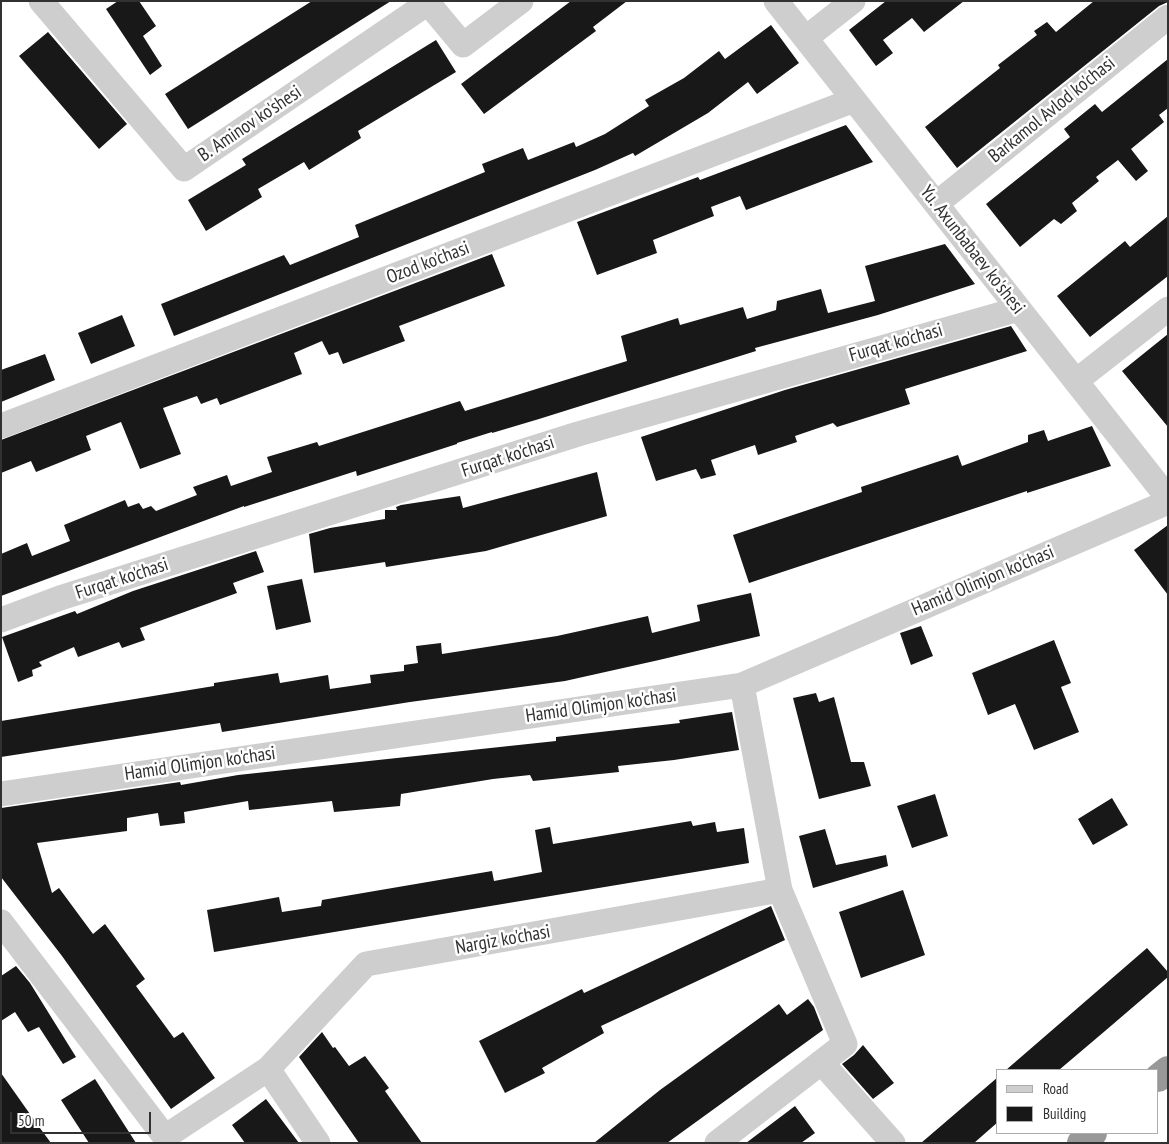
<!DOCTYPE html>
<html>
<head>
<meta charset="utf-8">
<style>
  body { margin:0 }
  #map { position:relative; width:1169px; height:1144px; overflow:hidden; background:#fff; font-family:"PT Sans Narrow",sans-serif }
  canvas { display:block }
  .frame { position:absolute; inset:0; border:2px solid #313131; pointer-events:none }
  .legend { position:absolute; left:996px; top:1069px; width:162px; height:65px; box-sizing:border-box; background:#fff; border:1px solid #adadad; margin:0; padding:6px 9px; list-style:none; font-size:15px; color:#313131 }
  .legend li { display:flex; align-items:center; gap:10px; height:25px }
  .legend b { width:25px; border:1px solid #adadad }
  .scale { position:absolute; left:10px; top:1112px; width:141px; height:22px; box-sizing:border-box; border:2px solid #313131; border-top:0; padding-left:6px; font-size:15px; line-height:18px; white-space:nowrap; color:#313131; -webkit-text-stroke:4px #fff; paint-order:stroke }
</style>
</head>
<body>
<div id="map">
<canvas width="1169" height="1144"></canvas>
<div class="frame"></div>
<ul class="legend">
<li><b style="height:6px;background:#cecece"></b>Road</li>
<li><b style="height:14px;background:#181818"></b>Building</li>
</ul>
<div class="scale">50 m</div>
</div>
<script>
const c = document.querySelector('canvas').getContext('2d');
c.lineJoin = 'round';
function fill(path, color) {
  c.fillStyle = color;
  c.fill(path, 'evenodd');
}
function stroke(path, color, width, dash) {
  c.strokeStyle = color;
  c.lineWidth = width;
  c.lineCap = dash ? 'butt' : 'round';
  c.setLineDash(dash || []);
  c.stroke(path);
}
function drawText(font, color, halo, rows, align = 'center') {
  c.font = font + ' "PT Sans Narrow",sans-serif';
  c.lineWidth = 5;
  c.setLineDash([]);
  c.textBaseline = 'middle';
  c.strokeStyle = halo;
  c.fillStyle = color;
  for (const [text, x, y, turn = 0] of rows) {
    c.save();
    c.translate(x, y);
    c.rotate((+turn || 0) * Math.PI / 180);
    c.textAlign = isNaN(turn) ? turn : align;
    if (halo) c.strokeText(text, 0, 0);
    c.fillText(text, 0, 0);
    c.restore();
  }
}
const building = new Path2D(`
  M118,1H139L156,26L143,36L162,66L150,75L106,9Z
  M312,1H391L188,129L165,94Z
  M571,1H627L593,27L596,31L484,114L461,84Z
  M886,1H964L924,32L912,18L883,40L893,53L876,66L849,30Z
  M1094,1L1168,2L1159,6L957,168L925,127L1000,68L998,65L1037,35L1034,31L1047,22L1056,32Z
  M771,25L799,63L757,94L748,82L708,113L635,156L633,153L595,170L174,336L161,304L284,255L290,265L359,237L355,225L485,172L482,164L523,148L528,160L574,142L576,147L605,134L649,106L645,100L684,78L719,51L725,59Z
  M48,32L127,124L99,149L19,56Z
  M436,40L456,72L358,131L361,138L309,170L304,162L258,189L262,197L206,231L188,200L246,165L242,159Z
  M1168,59V108L1159,115L1164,122L1131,149L1148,171L1136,181L1118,160L1096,177L1099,181L1072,203L1077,211L1061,224L1054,219L1020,247L986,204L1070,137L1064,129L1095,104L1102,112Z
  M846,125L873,162L746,210L740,196L711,207L714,216L653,240L657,253L597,275L577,222L698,177L700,180Z
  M1168,216V276L1090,337L1057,296L1125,241L1130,247Z
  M945,244L975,284L878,315L755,348L756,351L539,419L492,433V432L457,443V444L357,476L356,471L244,507V506L1,596V554L27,543L32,556L70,541L64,525L125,500L128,507L139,503L143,509L151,506L156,511L197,495L193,487L227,475L231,486L272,472L267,457L317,442L319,446L460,401L465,411L627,361L621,336L678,318L680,325L743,307L747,319L776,310L777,301L821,289L828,313L875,301L865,266Z
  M492,254L505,286L399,326L405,341L343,364L338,352L329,355L322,341L294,353L302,374L220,405L217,398L201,404L197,396L163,408L181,454L140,469L121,422L86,436L91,450L36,472L31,461L1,473V440Z
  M122,315L135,346L91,364L78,333Z
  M1011,326L1027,351L905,389L910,404L837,427L833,423L795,436L797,442L758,455L755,445L711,460L716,475L701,479L696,469L656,481L641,437L785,390Z
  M1168,334V427L1122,371Z
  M45,354L55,380L1,402V370Z
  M1092,426L1111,466L1027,493V491L749,583L733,535L862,492L861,487L958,455L962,466L1028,442V435L1044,430L1048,441Z
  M597,472L607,516L486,551L386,567L385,562L314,573L309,534L330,528L385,519V510H397L396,507L401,505L460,496L463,508Z
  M1168,525V595L1134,550Z
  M256,551L264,572L233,583L237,593L140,628L145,640L122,648L119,642L78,657L74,647L39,662L42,666L32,670L33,676L18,682L2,637L75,611L77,614L133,591Z
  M302,579L311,622L276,630L267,586Z
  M751,593L760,636L659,660L565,681L410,702L222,732L220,723L1,757V721L214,686V683L278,673L280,683L328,675L330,689L371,683L370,675L404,671V665L418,663L416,646L441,643L442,654L557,636L648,616L652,633L700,621L697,605Z
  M921,626L933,656L911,665L900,633Z
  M1054,640L1071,683L1061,687L1079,732L1034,750L1015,704L988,715L972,673Z
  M816,693L819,702L834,697L851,762H864L871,786L819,799L793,698Z
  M732,712L739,750L674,760L618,766L619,772L533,781L530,775L493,779L401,794L400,806L334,812L332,801L249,810L248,801L184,812L185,823L160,826L158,813L127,818V831L37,843L52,893L59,888L93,934L105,924L145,979L136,986L174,1038L183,1032L215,1078L171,1109L62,956L1,877V808L180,782L181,785L238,775L556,741V737L680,723L679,720Z
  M935,794L948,836L912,848L897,806Z
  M1112,798L1128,825L1093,845L1078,819Z
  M691,821L693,826L715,822L717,832L744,828L749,863L214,952L207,910L279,897L282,912L321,906L322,900L492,871L494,881L542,872L535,830L550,827L553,844Z
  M825,829L836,865L886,855L888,866L813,888L799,836Z
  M903,890L925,955L861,978L839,912Z
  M771,906L785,940L601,1026L604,1033L542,1068L545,1073L505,1093L479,1041L582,989L584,993Z
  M1147,948L1168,972V977L1105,1031L1059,1070H1006Z
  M16,966L30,983L76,1057L63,1064L39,1027L28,1032L15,1012L1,1021V976Z
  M808,999L814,1007L823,1030L667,1143H594L660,1090L779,1004L787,1015Z
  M322,1032L333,1048L335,1047L349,1066L365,1056L389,1088L385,1091L422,1143H359L299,1057Z
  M863,1045L894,1083L873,1099L842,1064L854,1055Z
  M1,1073L37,1124L51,1143H1Z
  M998,1077V1122L974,1143H921Z
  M95,1079L136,1143H89L61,1100Z
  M266,1099L299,1143H245L232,1125Z
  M795,1106L815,1133L801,1143H746Z`);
const minor = new Path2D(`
  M41,1L184,169L428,3L463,45L521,1
  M776,1L1168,498
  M806,38L853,1
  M936,204L1168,17
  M1076,381L1168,309
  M1,426L854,100
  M1,620L60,598L578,434L1019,309
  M1,794L742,685L1168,502
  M1,922L165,1137L268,1069L318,1143
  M821,1062L893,1143
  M268,1069L366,964L780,890
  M717,1143L845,1044L780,890L742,685`);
const highway = new Path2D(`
  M1158,1078L1168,1070
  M1081,1143L1093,1133`);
const streetNames = [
  ["Barkamol Avlod ko'chasi",1052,110,-39],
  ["B. Aminov ko'shesi",250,124,-34],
  ["Yu. Axunbabaev ko'shesi",972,250,52],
  ["Ozod ko'chasi",428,263,-21],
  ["Furqat ko'chasi",896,343,-16],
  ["Furqat ko'chasi",508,457,-18],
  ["Furqat ko'chasi",122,579,-18],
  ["Hamid Olimjon ko'chasi",983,581,-23],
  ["Hamid Olimjon ko'chasi",601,706,-8],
  ["Hamid Olimjon ko'chasi",200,764,-8],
  ["Nargiz ko'chasi",503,940,-10]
];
fill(building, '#181818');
stroke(minor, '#cecece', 25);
stroke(highway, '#989898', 28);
drawText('19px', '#313131', '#fff', streetNames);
</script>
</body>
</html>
